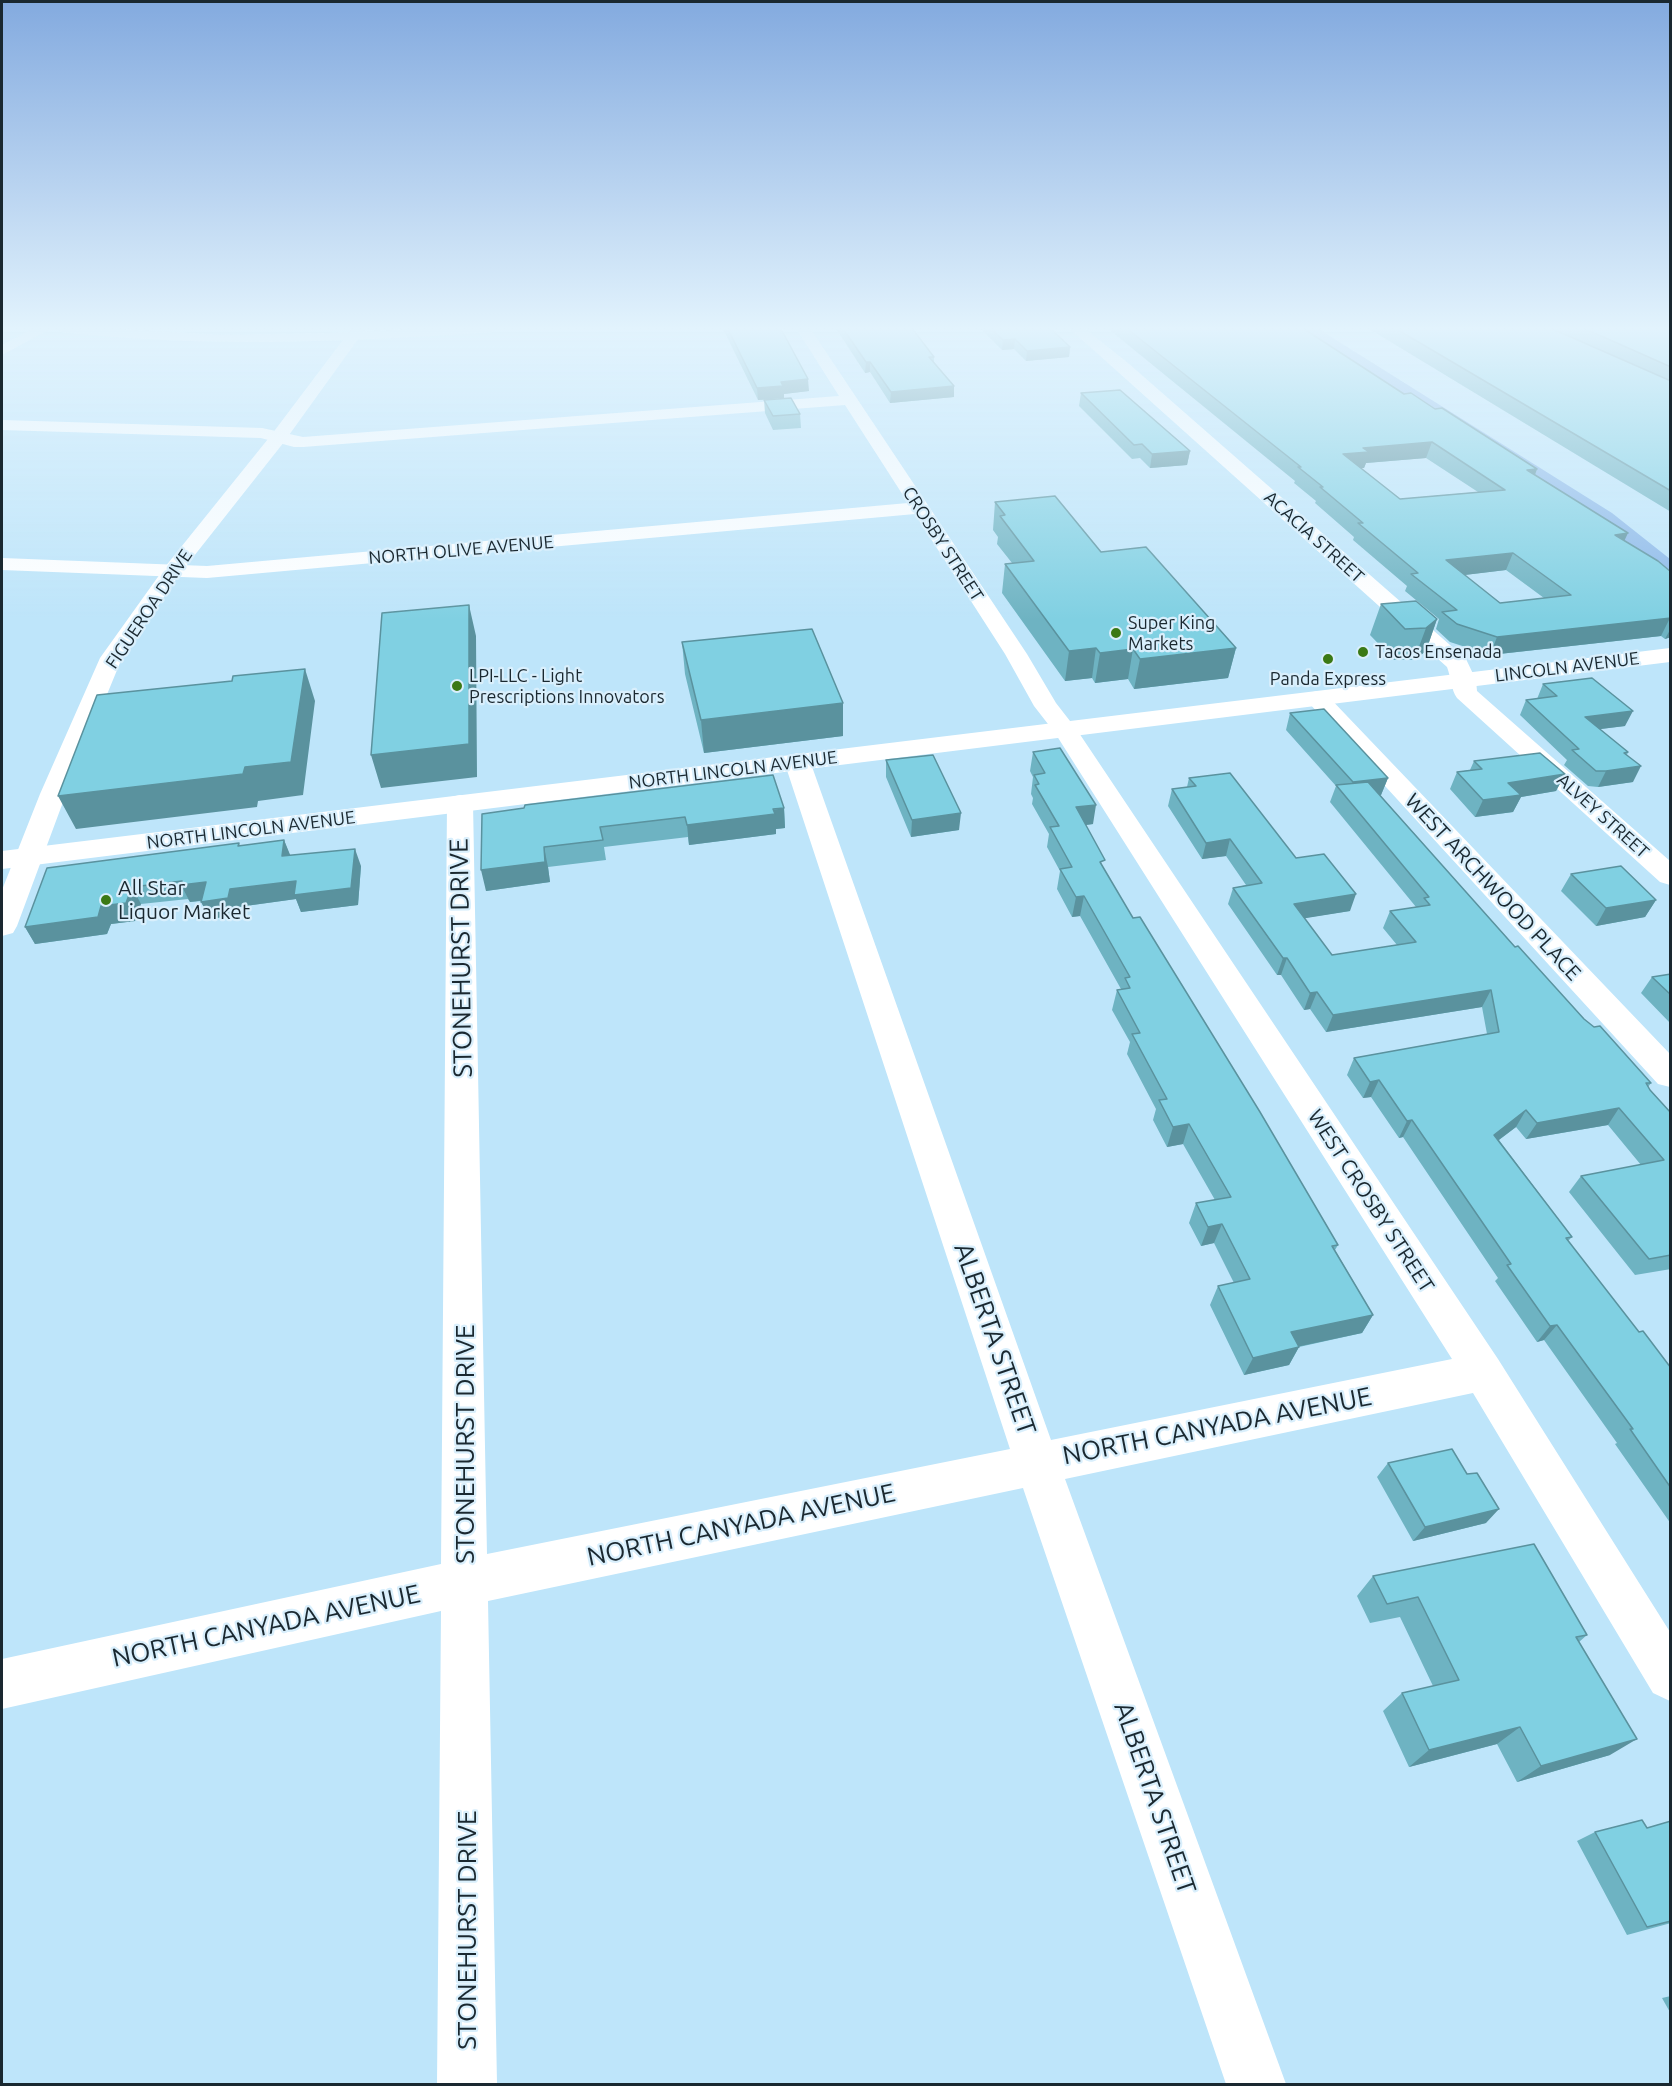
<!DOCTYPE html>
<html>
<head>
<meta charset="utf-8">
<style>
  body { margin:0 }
  #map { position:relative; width:1672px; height:2086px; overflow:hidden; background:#bee5fa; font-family:Ubuntu,sans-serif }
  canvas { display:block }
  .frame { position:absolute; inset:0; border:3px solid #1a2830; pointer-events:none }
</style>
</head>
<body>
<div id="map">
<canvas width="1672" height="2086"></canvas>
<div class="frame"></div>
</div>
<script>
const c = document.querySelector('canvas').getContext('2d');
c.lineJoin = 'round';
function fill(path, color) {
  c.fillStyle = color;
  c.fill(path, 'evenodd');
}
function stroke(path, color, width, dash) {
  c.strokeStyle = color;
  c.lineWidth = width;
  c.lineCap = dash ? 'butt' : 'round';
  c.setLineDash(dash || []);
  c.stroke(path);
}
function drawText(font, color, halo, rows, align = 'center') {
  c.font = font + ' Ubuntu,sans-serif';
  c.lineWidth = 4.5;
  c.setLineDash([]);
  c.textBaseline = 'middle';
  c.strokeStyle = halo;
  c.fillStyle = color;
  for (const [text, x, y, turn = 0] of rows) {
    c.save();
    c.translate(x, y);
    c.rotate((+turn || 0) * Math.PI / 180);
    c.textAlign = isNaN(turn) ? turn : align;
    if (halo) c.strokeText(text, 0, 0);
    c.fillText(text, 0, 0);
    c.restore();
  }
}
const minor = new Path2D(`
  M35,328H52L2,355V345Z
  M54,328H97L223,335L330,333L434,328H499L492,332C348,342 205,348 61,332Z
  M796,328H810L1027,654L1056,703L1077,730L1498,1359L1670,1632V1701L1653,1693L1473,1393L1065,1479L1286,2084H1226L1023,1488L488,1601L497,2084H437L441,1611L2,1709V1659L441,1564L447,803L451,797L460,795L469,797L473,803L487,1554L1010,1449L784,761L788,756L797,753L806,756L810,761L1051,1440L1452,1359L1055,733L1034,706L1005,654L915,514L207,578L2,570V558L207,566L908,503L845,405L303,447H294L261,438L2,430V420L262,428L303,437L839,396Z
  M1069,328H1084L1128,363L1466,659L1476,680L1477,691L1670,861V885L1660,882L1457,698C1451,690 1451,677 1447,667Z
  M1317,691L1325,693L1670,1054V1087L1658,1084L1309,703L1305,698L1309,693Z`);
const tertiary = new Path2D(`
  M352,328H366L284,442L179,575L122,658L66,794L17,926L13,933L2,936V890L40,794L100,658L165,567L272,434Z`);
const secondary = new Path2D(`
  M1670,648V662L2,869V851Z`);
const primary = new Path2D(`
  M1301,328H1317L1612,513L1670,559V575L1663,573L1598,521Z`);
const wall = new Path2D(`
  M201,327H320L318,329Z
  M722,327H780L809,391L784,394V398L758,400Z
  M835,327H911L934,357V362L954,386V397L890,403L870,372L865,373Z
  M979,327H1049L1070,347L1069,357L1026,361L1014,349L1002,350Z
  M1106,327H1301L1404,394L1435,409L1537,469L1535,475L1625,541L1671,572V637L1665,639L1661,636L1490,655L1450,642L1436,629L1439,619L1405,591L1407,586L1353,540L1354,537L1315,503L1316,501L1294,483L1295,481ZM1426,458L1478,492L1400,499L1361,468H1364L1366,463ZM1506,570L1544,598L1500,603L1464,575Z
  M1366,327H1671V512Z
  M1081,393L1190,451L1187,465L1150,468L1140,458L1132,459L1079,406Z
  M764,400L800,414L801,428L773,430L765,413Z
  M995,502L1101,552L1236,648L1228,678L1134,689L1128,679L1095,683L1092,678L1065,681L1002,593L1005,564L1012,563L997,544L998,537L993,530Z
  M1381,604L1437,619L1426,651L1414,660H1394L1370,635Z
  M682,642L843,703V736L704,753L685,674Z
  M1543,684L1625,726L1600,729L1628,752L1627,755L1633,782L1598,787L1588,786L1564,765L1567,760L1520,715L1526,700L1537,699Z
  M1290,713L1388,778L1381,795H1380L1515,947L1584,1019L1651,1083L1648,1087L1650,1090L1671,1113V1269L1635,1275L1569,1192L1581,1176L1641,1165L1608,1125L1526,1139L1516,1127L1499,1140L1572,1237L1568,1241L1639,1332L1671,1368V1524L1615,1444L1617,1443L1544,1340L1537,1342L1495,1281L1498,1278L1403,1137L1399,1138L1371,1097L1363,1098L1347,1075L1354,1058L1487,1034L1482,1007L1326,1032L1310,1009L1304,1010L1281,975H1277L1228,904L1233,888L1246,885L1226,856L1202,859L1168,806L1172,789L1187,787L1189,778L1296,858L1350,911L1304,918L1332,955L1397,945L1383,928L1390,911L1416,907L1330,802L1336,786L1286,730Z
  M1033,752L1093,824L1085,825L1103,867L1133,918L1338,1245L1335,1250L1373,1315L1362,1333L1299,1347L1289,1365L1244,1375L1210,1305L1218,1286L1234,1283L1214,1243L1201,1246L1189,1223L1196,1203L1215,1200L1183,1144L1167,1147L1153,1120L1156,1109L1127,1054L1130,1042L1112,1010L1117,990L1121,989L1080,916L1072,917L1057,889L1060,871L1047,847L1049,834L1032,804L1033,798L1031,794L1033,777L1030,771Z
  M886,760L959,830L911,837L886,777Z
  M1474,761L1565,774L1556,791L1521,797L1513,812L1475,817L1450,789L1457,772L1470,770Z
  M784,808L785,828L776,829V834L689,845L688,837L604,847L606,860L548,867L550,882L486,891L482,814Z
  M284,840L290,856L361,866L358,905L301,912L296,899L238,907L236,915L210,919L201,901L190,902L188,899L141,904L135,921L111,924L107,934L35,944L25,927L239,843L240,846Z
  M1571,874L1656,900L1645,917L1596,926L1561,891Z
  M1671,974V1024L1641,993L1652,977Z
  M1388,1463L1486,1523L1413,1541L1377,1477Z
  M1373,1576L1587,1635L1579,1642L1610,1755L1517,1782L1497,1744L1409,1767L1383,1711L1402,1693L1433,1686L1400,1617L1370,1623L1357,1596Z
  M1671,1821V1923L1627,1935L1577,1841L1595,1832L1647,1828Z
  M1671,1996V2014L1662,1998Z`);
const shadedWall = new Path2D(`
  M1015,339L1014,349L1002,350L1003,340Z
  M1070,347L1069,357L1026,361L1027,351Z
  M866,362H870V372L865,373Z
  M808,379L809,391L784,394V398L758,400L757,388L781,382Z
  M954,386V397L890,403L891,392Z
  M1432,442L1426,458L1366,463L1364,468L1339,470L1343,454L1363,448Z
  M1190,451L1187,465L1150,468L1152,454Z
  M1537,469L1531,485L1527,470Z
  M1628,533L1620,550L1615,535Z
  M1513,553L1506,570L1440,578L1446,560Z
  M469,605L476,636L477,777L381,788L371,755Z
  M1670,618L1661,636L1490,655L1497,637Z
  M1437,619L1426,651L1414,660L1426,628Z
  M1671,628V637L1665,639Z
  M1096,648L1092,678L1065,681L1069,651Z
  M1236,648L1228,678L1134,689L1140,659Z
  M1133,649L1128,679L1095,683L1100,653Z
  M305,669L315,701L303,795L258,801L257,807L76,829L58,796L245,767Z
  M843,703V736L704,753L701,720Z
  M1633,711L1625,726L1577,732L1585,717Z
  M1641,766L1633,782L1598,787L1606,771Z
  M1565,774L1556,791L1521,797L1513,812L1475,817L1483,800L1508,783Z
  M1388,778L1381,795L1347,799L1353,782Z
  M1096,805L1093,824L1072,827L1076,807Z
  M784,808L785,828L776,829V834L689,845L687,825Z
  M961,813L959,830L911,837L912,820Z
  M1230,839L1226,856L1202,859L1206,843Z
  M284,840L291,857L282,856Z
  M544,847L548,867L550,882L486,891L481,870Z
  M355,849L361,866L358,905L301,912L296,899L238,907L236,915L210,919L201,902L230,889L296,881Z
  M206,882L214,899L190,902L181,885Z
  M132,887L141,904L135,921L111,924L107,934L35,944L25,927L101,906Z
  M1356,894L1350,911L1288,921L1294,904Z
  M1084,896L1080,916L1072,917L1076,897Z
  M1656,900L1645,917L1596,926L1606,908Z
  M1283,958H1287L1281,975H1277Z
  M1491,990L1482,1007L1326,1032L1333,1015Z
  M1317,992L1310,1009L1304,1010L1310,993Z
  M1379,1080L1371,1097L1363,1098L1370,1082Z
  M1619,1108L1608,1125L1526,1139L1537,1123Z
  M1526,1110L1516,1127L1484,1151L1494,1135Z
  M1412,1120L1403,1137L1399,1138L1407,1121Z
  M1189,1124L1183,1144L1167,1147L1173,1127Z
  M1222,1224L1214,1243L1201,1246L1208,1227Z
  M1373,1315L1362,1333L1282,1350L1291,1332Z
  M1557,1325L1544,1340L1537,1342L1550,1326Z
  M1299,1347L1289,1365L1244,1375L1253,1358Z
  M1499,1509L1486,1523L1413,1541L1425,1527Z
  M1520,1727L1497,1744L1409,1767L1429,1750Z
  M1637,1739L1610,1755L1517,1782L1541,1766Z`);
const building = new Path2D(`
  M727,327H780L808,379L781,382L783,386L757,388Z
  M842,327H911L934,357H929L954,386L891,392L870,362H866Z
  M989,327H1049L1070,347L1027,351L1015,339L1003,340Z
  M1125,327H1301L1404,394L1411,393L1435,409L1442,408L1537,469L1527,470L1628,533L1615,535L1658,561L1671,572V618L1497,637L1457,624L1442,612L1457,610L1411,574L1418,573L1358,523H1363L1320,487H1323L1298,467H1301ZM1432,442L1505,490L1400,499L1343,454L1369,452L1363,448ZM1513,553L1571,595L1500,603L1446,560Z
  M1393,327H1548L1671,381V491Z
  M1581,327H1671V367Z
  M1120,390L1190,451L1152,454L1142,444L1134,445L1081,393Z
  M791,398L800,414L773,416L764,400Z
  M1055,496L1101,552L1146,547L1236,648L1140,659L1133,649L1100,653L1096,648L1069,651L1005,564L1034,561L1000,516L1005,515L995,502Z
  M1416,601L1437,619L1426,628L1405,629L1381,604Z
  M469,605V744L371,755L382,613Z
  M812,629L843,703L701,720L682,642Z
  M305,669L291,762L245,767L243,774L58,796L97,695L232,681L233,676Z
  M1592,678L1633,711L1585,717L1628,752L1624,753L1641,766L1606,771H1596L1572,750L1579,749L1526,700L1557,696L1543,684Z
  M1324,709L1388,778L1353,782L1290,713Z
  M1060,748L1096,805L1076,807L1105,860L1100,862L1133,918L1140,917L1260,1112L1338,1245L1332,1246L1373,1315L1291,1332L1299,1347L1253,1358L1218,1286L1250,1279L1222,1224L1208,1227L1196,1203L1231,1197L1189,1124L1173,1127L1159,1100L1167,1099L1132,1034L1140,1033L1117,990L1130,988L1125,978L1130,977L1084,896L1076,897L1060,869L1072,867L1050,827L1059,826L1035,785L1039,784L1034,775L1045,773L1033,752Z
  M1540,753L1565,774L1508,783L1521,795L1483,800L1457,772L1482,769L1474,761Z
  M933,755L961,813L912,820L886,760Z
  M1230,773L1296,858L1324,854L1356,894L1294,904L1332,955L1416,942L1390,911L1430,905L1424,898L1429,897L1336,785L1368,782L1515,947L1518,946L1584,1019L1594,1027L1600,1026L1651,1083H1646L1650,1090L1671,1113V1255L1649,1259L1581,1176L1664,1160L1619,1108L1537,1123L1526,1110L1494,1135L1572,1237L1566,1238L1639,1332L1643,1331L1671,1368V1488L1630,1429H1633L1557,1325L1550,1326L1507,1265L1511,1264L1412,1120L1407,1121L1379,1080L1370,1082L1354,1058L1499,1032L1491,990L1333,1015L1317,992L1310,993L1287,958H1283L1233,888L1262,883L1230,839L1206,843L1172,789L1196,786L1189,778Z
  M773,775L784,808L773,809L775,814L687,825L685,817L600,827L603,840L544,847L545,862L481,870L482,814L524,808L525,805Z
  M284,840L282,856L355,849L351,888L294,895L296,881L230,889L228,898L201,902L206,882L181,885L182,881L132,887L126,903L101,906L98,917L25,927L47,868L239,843L238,846Z
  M1621,866L1656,900L1606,908L1571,874Z
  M1671,974V995L1652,977Z
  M1452,1449L1467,1474L1477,1473L1499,1509L1425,1527L1388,1463Z
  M1534,1544L1587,1635L1576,1637L1637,1739L1541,1766L1520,1727L1429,1750L1402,1693L1459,1680L1418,1597L1387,1604L1373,1576Z
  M1642,1820L1647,1828L1671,1821V1921L1647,1927L1595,1832Z`);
const markers = [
  [1116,633,6,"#3b7915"],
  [1363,652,6,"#3b7915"],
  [1328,659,6,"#3b7915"],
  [457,686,6,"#3b7915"],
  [106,900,6,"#3b7915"]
];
const farStreetnames = [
  ["ACACIA STREET",1314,537,42],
  ["CROSBY STREET",943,544,57],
  ["NORTH OLIVE AVENUE",461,550,-5],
  ["FIGUEROA DRIVE",149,609,-56],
  ["LINCOLN AVENUE",1567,667,-7],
  ["NORTH LINCOLN AVENUE",733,770,-7],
  ["ALVEY STREET",1603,816,42],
  ["NORTH LINCOLN AVENUE",251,830,-7]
];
const farPoinames = [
  ["Super King",1128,623],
  ["Markets",1128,644],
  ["Tacos Ensenada",1375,652],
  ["LPI-LLC - Light",469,676],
  ["Prescriptions Innovators",469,697],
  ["Panda Express",1328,679,"center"]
];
const streetNames = [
  ["WEST ARCHWOOD PLACE",1493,887,47],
  ["WEST CROSBY STREET",1371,1201,57]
];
const poiNames = [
  ["All Star",118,888],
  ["Liquor Market",118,912]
];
const nearStreetnames = [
  ["STONEHURST DRIVE",461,958,-91],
  ["ALBERTA STREET",995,1339,71],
  ["NORTH CANYADA AVENUE",1217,1426,-11],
  ["STONEHURST DRIVE",465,1444,-90],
  ["NORTH CANYADA AVENUE",741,1525,-12],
  ["NORTH CANYADA AVENUE",266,1626,-12],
  ["ALBERTA STREET",1155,1798,71],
  ["STONEHURST DRIVE",467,1930,-90]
];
fill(minor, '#fff');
fill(tertiary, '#fff');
fill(secondary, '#fff');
fill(primary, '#8cb8e8');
fill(wall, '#6eb3c2');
fill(shadedWall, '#5a929e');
fill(building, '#80d0e2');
stroke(building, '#5a929e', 1.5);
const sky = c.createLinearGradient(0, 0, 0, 620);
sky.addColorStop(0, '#83aadf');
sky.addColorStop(0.53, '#e2f3fd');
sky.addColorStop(1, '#e2f3fd00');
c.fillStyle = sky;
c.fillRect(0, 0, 1672, 620);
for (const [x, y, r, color] of markers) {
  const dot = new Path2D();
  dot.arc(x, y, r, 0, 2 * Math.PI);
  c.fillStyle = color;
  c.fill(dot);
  stroke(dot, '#d9effc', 2);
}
drawText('18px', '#1a2830', '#d9effc', farStreetnames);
drawText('18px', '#1a2830', '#d9effc', farPoinames, 'left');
drawText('21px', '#1a2830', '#d9effc', streetNames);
drawText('21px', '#1a2830', '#d9effc', poiNames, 'left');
drawText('26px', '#1a2830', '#d9effc', nearStreetnames);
</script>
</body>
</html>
